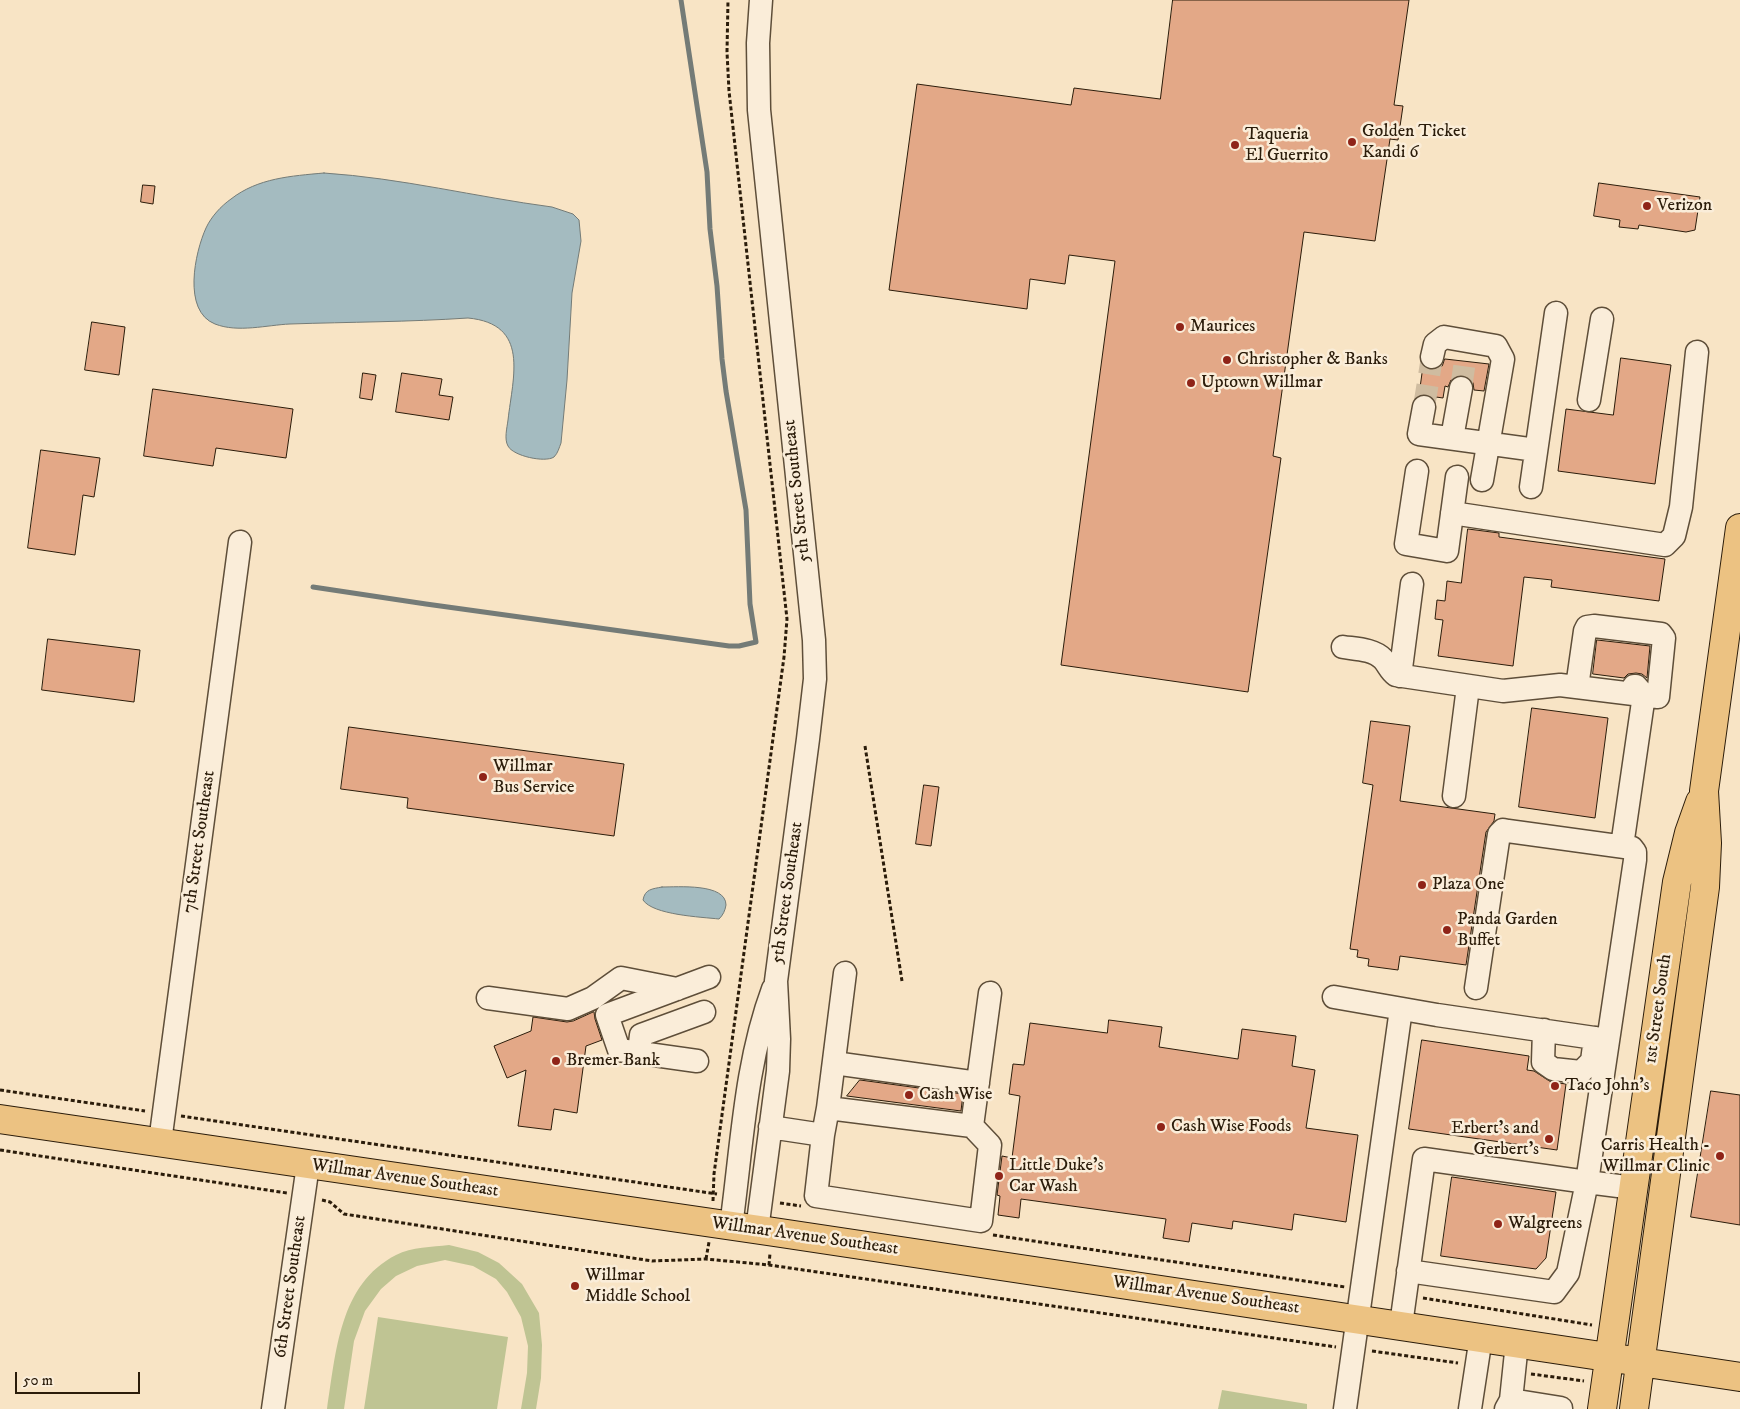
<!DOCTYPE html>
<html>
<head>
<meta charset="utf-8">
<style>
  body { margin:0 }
  #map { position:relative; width:1740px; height:1409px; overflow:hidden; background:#f8e4c5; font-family:"IM FELL DW Pica",serif }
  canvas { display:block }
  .scale { position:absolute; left:15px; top:1372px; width:125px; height:22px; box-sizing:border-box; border:2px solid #2b1c0a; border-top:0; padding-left:6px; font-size:15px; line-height:18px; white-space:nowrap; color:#2b1c0a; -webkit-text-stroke:4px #faedd9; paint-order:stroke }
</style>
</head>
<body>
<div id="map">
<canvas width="1740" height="1409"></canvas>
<div class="scale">50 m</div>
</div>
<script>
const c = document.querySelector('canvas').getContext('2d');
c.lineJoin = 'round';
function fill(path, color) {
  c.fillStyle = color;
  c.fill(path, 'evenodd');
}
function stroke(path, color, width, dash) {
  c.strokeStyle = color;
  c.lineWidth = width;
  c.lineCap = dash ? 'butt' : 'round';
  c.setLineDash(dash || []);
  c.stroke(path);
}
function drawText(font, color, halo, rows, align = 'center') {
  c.font = font + ' "IM FELL DW Pica",serif';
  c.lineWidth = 5;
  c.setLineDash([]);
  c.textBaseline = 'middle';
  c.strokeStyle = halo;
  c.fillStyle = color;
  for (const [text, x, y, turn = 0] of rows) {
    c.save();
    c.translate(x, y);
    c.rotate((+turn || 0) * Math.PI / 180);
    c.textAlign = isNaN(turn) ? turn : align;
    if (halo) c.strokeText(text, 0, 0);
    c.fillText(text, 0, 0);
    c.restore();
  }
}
const green = new Path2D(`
  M449,1245L478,1252L499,1263L522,1284L539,1313L542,1345L541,1378L536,1409H521L527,1373L528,1346L521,1317L507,1292L496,1279L473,1266L445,1260L417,1266L396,1276L381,1289L365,1311L354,1341L344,1409H327C336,1353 339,1284 396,1255C412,1247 432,1247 449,1245Z
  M378,1317L508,1337L497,1409H364Z
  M1222,1390L1307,1404V1409H1218Z`);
const water = new Path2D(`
  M324,173C401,178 476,197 552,207L573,214L579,220L581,241L572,293L567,380L561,443C559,448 558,453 554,457C545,463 513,456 508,446C504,439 507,428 508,420C513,376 530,324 468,318C409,322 349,322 290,324C267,325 238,333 215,324C182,311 195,252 206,228C211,217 221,206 231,199C258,178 291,176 324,173Z
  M662,887C678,887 726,883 726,905C725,911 723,915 719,919C701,917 653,915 643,900C645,889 652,889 662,887Z`);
const stream = new Path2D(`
  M313,587L426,604L729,646H739L756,642L750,604L746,510L726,391L722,359L717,286L710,229L707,172L681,0`);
const building = new Path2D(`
  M1173,0H1409L1394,105L1403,106L1398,140L1390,139L1375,241L1304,232L1273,456L1281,458L1248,692L1061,665L1115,261L1069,255L1065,284L1030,279L1027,309L889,290L917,84L1071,105L1074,88L1160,99Z
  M1599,183L1700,197L1695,230L1686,232L1639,225L1638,229L1619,227L1620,220L1594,216Z
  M143,185L155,186L153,204L141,202Z
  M92,322L125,327L119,375L85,370Z
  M1621,358L1671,365L1655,484L1558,471L1566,409L1613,415Z
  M1445,359L1489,364L1484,391L1474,390L1473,383L1470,378L1463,375L1456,376L1451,380L1448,387L1445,386L1443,398L1436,397L1435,401L1432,397L1427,394L1419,395L1423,366L1430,370L1436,369L1442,366Z
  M363,373L376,375L372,400L360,398Z
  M402,373L442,379L439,395L453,397L449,420L396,412Z
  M153,389L293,409L286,458L216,448L213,466L144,456Z
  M41,450L100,458L94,497L83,495L75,555L28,548Z
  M1468,529L1499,533V537L1665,559L1659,601L1551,587L1552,580L1524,577L1513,666L1438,656L1443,620L1435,619L1437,600L1445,601L1447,581L1461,583Z
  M48,639L140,650L134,702L42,690Z
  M1597,640L1650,646L1647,678L1642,674L1636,673L1628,674L1624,678L1593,674Z
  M1532,708L1608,718L1595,818L1519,807Z
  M1371,721L1410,726L1400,801L1495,814L1494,821L1486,832L1466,965L1400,956L1398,970L1368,966L1369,959L1357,957L1358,950L1350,949L1373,785L1363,783Z
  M349,727L624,764L614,836L407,808L408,798L341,789Z
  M924,785L939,787L931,846L916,844Z
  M594,1012L595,1019L602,1040L586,1046L577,1113L554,1109L551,1130L518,1126L526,1070L507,1078L494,1046L531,1031L533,1017L567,1022L573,1021Z
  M1109,1020L1162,1027L1159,1047L1238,1059L1242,1029L1296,1036L1292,1066L1315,1070L1306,1128L1358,1135L1346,1222L1294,1214L1292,1230L1233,1221L1232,1229L1192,1223L1189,1242L1163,1238L1166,1219L1021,1199L1019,1218L998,1215L1000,1196L997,1195L1002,1156L1012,1158L1020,1096L1009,1094L1013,1064L1024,1065L1030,1023L1107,1033Z
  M1422,1040L1529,1056L1527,1070L1534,1071L1551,1082L1566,1084L1557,1150L1409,1129Z
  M860,1080L963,1094L961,1111L847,1096Z
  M1711,1091L1740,1095V1225L1691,1217Z
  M1452,1177L1556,1192L1546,1258L1536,1269L1441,1256Z`);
const minorTunnel = new Path2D(`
  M1461,388L1465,361
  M1424,407L1432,357`);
const path = new Path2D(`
  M865,746L902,981
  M0,1090L145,1111
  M181,1116L717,1194
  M0,1150L287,1193
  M322,1200L330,1202L344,1214L652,1261L706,1259L769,1265L1336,1347
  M713,1201L714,1174L784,657L787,619L729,91L727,52L728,0
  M780,1203L801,1206
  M993,1235L1345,1287
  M706,1259L709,1242
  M769,1265L770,1253
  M1423,1298L1592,1325
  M1372,1351L1458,1363
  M1531,1374L1584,1381`);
const minor = new Path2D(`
  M1432,357L1435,344L1444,337L1496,346L1503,359L1482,480
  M1589,400L1602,319
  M1424,407L1419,434L1536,450
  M1452,438L1461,388
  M1417,471L1406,544L1447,551L1457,477
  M1531,487L1556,313
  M1452,513L1665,545L1674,536L1681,507L1697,352
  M1343,647C1356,649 1373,649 1383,659C1388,664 1390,671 1396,675L1503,691L1560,685L1658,697L1664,638L1661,634L1594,626L1587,627L1585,631L1577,687
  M1400,676L1412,584
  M1454,796L1468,687
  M1622,846L1644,695L1636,686H1634
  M845,973L828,1108L972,1126L990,993
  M1476,988L1499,834L1503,830L1508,831L1632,848L1635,852V860L1587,1182L1634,1188
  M1334,997L1437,1015L1608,1040
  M488,998L568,1009L593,998L621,978L677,989
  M1544,1030L1543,1062L1553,1069L1581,1072L1592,1061L1595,1038
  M639,1052L641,1035L704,1012
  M697,1061L619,1050L607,1015L709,977
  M834,1063L978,1083
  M828,1108L823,1135L816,1196L981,1221L990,1145L972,1126
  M770,1127L823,1135
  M160,1142L240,542
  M731,1226C742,1147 745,1064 773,989
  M757,1230L778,1071L779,1039L776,981L808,739L815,679L814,640L759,110L758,43L761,0
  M1401,1325C1409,1270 1416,1214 1424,1159L1587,1182L1568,1273L1554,1292L1408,1271
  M1511,1400L1517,1343
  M273,1409L308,1165
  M1345,1409L1401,1009
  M1470,1409L1481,1337
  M1506,1409L1511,1400L1561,1408V1409`);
const major = new Path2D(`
  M0,1119L774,1232L1740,1377
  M1602,1409L1677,882L1689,833L1700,802
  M1634,1409L1705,887L1707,843L1704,791L1740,528`);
const markers = [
  [1352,142,5,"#8f2418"],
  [1235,145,5,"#8f2418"],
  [1647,206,5,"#8f2418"],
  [1180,327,5,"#8f2418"],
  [1227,360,5,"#8f2418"],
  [1191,383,5,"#8f2418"],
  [483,777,5,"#8f2418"],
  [1422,885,5,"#8f2418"],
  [1447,930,5,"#8f2418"],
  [556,1061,5,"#8f2418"],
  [1555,1086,5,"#8f2418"],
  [909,1095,5,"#8f2418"],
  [1161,1127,5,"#8f2418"],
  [1549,1139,5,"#8f2418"],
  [1720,1156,5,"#8f2418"],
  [999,1176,5,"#8f2418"],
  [1498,1224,5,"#8f2418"],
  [575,1286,5,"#8f2418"]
];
const poiNames = [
  ["Golden Ticket",1362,132],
  ["Kandi 6",1362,153],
  ["Taqueria",1245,135],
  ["El Guerrito",1245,156],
  ["Verizon",1657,206],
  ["Maurices",1190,327],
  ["Christopher & Banks",1237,360],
  ["Uptown Willmar",1201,383],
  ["Willmar",493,767],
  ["Bus Service",493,788],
  ["Plaza One",1432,885],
  ["Panda Garden",1457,920],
  ["Buffet",1457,941],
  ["Bremer Bank",566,1061],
  ["Taco John's",1565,1086],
  ["Cash Wise",919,1095],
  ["Cash Wise Foods",1171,1127],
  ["Erbert's and",1539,1129,"right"],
  ["Gerbert's",1539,1150,"right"],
  ["Carris Health -",1710,1146,"right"],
  ["Willmar Clinic",1710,1167,"right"],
  ["Little Duke's",1009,1166],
  ["Car Wash",1009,1187],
  ["Walgreens",1508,1224],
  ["Willmar",585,1276],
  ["Middle School",585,1297]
];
const streetNames = [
  ["5th Street Southeast",798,491,-96],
  ["7th Street Southeast",200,842,-82],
  ["5th Street Southeast",788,893,-82],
  ["1st Street South",1659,1009,-82],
  ["Willmar Avenue Southeast",405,1179,8],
  ["Willmar Avenue Southeast",805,1237,8],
  ["6th Street Southeast",291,1287,-82],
  ["Willmar Avenue Southeast",1206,1296,8]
];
fill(green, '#bfc493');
fill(water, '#a4bbc0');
stroke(water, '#747b77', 1);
stroke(stream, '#747b77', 5);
fill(building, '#e3a887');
stroke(building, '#2b1c0a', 1);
stroke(minorTunnel, '#cfbca0', 22, [22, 11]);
stroke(minor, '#5e4e39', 25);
stroke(major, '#2b1c0a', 30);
stroke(path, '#2b1c0a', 3, [4, 2.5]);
stroke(minor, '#faedd9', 22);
stroke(major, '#ecc282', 28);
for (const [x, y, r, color] of markers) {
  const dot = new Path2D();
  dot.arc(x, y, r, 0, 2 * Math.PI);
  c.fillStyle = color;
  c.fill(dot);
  stroke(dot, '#faedd9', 2);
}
drawText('18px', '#2b1c0a', '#faedd9', poiNames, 'left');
drawText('18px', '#2b1c0a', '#faedd9', streetNames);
</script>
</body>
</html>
